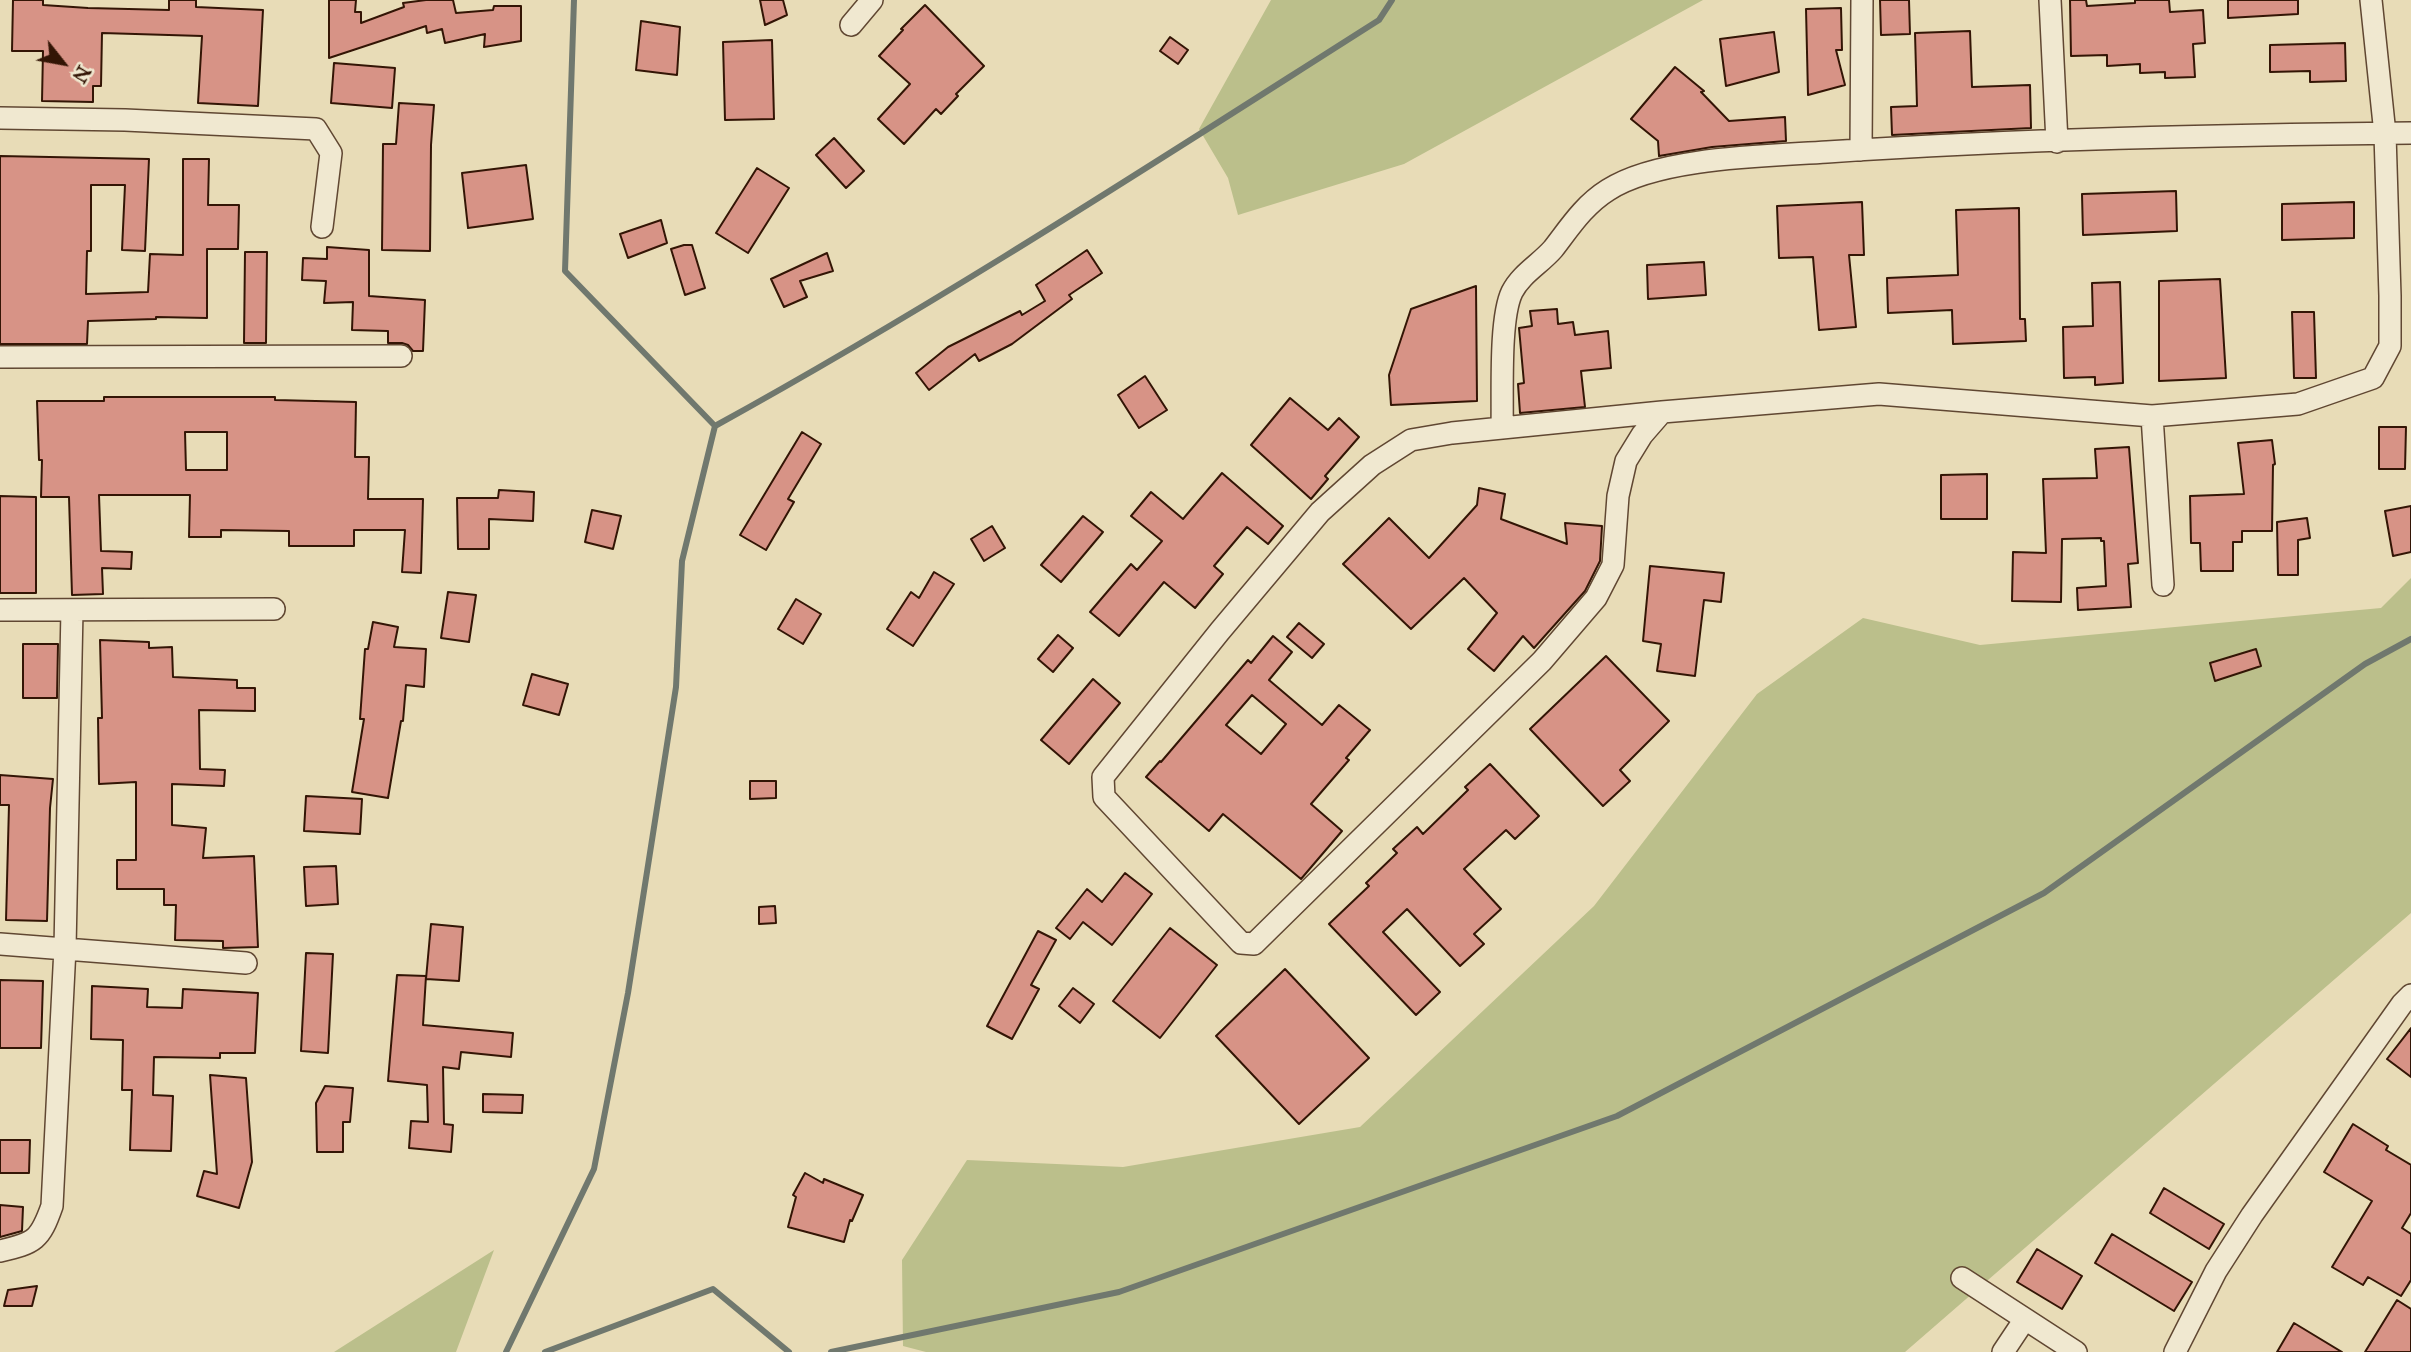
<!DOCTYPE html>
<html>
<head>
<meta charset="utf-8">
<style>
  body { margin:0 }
  #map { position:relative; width:2411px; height:1352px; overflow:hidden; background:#e8dcb7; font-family:"IM FELL Great Primer",serif }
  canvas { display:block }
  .north { position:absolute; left:28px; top:28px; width:70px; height:70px; -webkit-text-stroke:5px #f0e8d0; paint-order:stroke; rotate:121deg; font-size:19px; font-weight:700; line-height:28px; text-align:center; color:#331505 }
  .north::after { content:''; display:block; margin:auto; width:24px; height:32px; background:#331505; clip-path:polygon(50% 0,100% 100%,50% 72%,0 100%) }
</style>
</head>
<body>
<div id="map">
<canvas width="2411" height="1352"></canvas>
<div class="north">N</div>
</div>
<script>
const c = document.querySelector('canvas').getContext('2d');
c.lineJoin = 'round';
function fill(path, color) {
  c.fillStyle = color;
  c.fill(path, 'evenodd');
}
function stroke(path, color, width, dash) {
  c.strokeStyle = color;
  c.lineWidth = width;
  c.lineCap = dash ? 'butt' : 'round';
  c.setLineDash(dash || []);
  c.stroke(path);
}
const green = new Path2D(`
  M1271,0H1703L1404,164L1238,215L1228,178L1199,129Z
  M2411,578V913L1905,1352H926L903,1346L902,1260L967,1160L1123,1167L1360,1127L1594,906L1757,694L1863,618L1980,645L2381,608Z
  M494,1250L456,1352H334Z`);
const stream = new Path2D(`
  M715,426C942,301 1160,159 1379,20L1392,0
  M506,1352L594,1169L628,993L676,687L682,561L715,426L565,271L574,0
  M545,1352L713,1289L789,1352
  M831,1352L1119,1292L1617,1116L2044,893L2365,664L2411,639`);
const building = new Path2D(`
  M13,0H43V5L88,8L169,10V0H196V7L263,10L258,106L198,103L202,36L102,33L101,86H93V102L42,101L43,51H12Z
  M329,0H356L355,12H361V23L404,7L403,3L426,0H453L456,13L493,10L494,6H521V41L484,47L485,34L445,43L442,29L427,33L426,26L329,58Z
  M760,0H783L787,15L765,25Z
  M1880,0H1909L1910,34L1881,35Z
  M2070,0H2086L2087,6L2135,3V0H2169L2170,12L2203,10L2205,43L2193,44L2195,77L2165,78V72L2140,73V64L2107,66V55L2071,56Z
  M2228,0H2298V14L2228,18Z
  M925,5L984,66L956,94L958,96L941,114L936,109L904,144L878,119L910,84L879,56L903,30L901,29Z
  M1841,8L1842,50H1836L1845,85L1808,95L1806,9Z
  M641,21L680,27L677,75L636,70Z
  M1970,31L1972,87L2030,85L2031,128L1892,135L1891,107L1917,106L1915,33Z
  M1774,32L1779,72L1726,86L1720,39Z
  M1170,37L1188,50L1178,64L1160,51Z
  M772,40L774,119L725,120L723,42Z
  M2345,43L2346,81L2310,82V71L2270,72V45Z
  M334,63L395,68L392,108L331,103Z
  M1675,67L1704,91L1701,92L1729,121L1785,117L1786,141L1712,147L1659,156L1658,141L1631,119Z
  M399,103L434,105L431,145L430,251L382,250L383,144H396Z
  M834,138L864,171L846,188L816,155Z
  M0,156L149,159L145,251L122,250L125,185H91V251H87L86,294L148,292L150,254L183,255V159H209L208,205H239L238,249H207V318L156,317V319L88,321L87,344H0Z
  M526,165L533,219L468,228L462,173Z
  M757,168L789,188L748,253L716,233Z
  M2176,191L2177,231L2083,235L2082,194Z
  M1862,202L1864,255H1849L1856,327L1819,330L1813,257L1779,258L1777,206Z
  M2354,202V238L2282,240V204Z
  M2019,208L2020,319H2025L2026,341L1953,344L1952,310L1888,313L1887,278L1958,275L1956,210Z
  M661,220L667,243L628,258L620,234Z
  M684,245H692L705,288L685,295L671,249Z
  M327,247L369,250V296L425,300L423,351H413L408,345L402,343H388V331L352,330L353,302L324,303L326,281L302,280L303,258L327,259Z
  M1087,250L1102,273L1069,295L1072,299L1012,344L979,361L975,354L929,390L916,373L948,347L1020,311L1022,315L1045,301L1036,285Z
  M245,252H267L266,343H244Z
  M827,253L833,271L800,281L807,297L784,307L771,279Z
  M1704,262L1706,295L1648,299L1647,265Z
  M2220,279L2226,378L2159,381V281Z
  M2120,282L2123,383L2095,385V377L2064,378L2063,327L2093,326L2092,283Z
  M1476,286L1477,401L1391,405L1389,375L1411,309Z
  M1557,309L1558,324L1573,322L1575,335L1608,331L1611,368L1581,371L1585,407L1520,413L1518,384L1524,383L1519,328L1532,326L1530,311Z
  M2292,312H2314L2316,378H2294Z
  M1145,376L1167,410L1139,428L1118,395Z
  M104,397H275V400L356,402L355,457H369L368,499H423L421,573L402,572L405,530H354V546H289V531L221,530V537H189L190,495H99L101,551L132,552L131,569L102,568L103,594L72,595L69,497H41L42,460H39L37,401H104ZM185,432H227V470H186Z
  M1290,398L1328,430L1339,418L1359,437L1325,476L1328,479L1311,499L1251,445Z
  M2379,427H2406L2405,469H2379Z
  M802,432L821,444L788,499L794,502L766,550L740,535Z
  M2272,440L2275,464L2273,465L2272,531H2242V542H2233V571H2201L2200,543H2191L2190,496L2244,494L2238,443Z
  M2129,447L2138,563L2128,564L2131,607L2078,610L2077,588L2106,586L2104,541H2101V538L2062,539L2061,602L2012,601L2013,552L2046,553L2043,479L2097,478L2095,449Z
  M1222,473L1283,526L1268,544L1247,527L1214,566L1223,574L1195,608L1164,582L1119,636L1090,612L1131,564L1137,570L1162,541L1131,516L1151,492L1183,519Z
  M1987,474V519H1941V475Z
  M1479,488L1505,494L1501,519L1567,544L1565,523L1602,526L1600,561L1585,591L1534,648L1523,636L1494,671L1468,649L1497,613L1464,578L1411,629L1343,564L1389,518L1429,558L1477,505Z
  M499,490L534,492L533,521L489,519V549H458L457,498H498Z
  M0,496L36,497V593H0Z
  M2411,506V552L2393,556L2385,511Z
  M592,510L621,516L613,549L585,542Z
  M1083,516L1103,532L1061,582L1041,565Z
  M2307,518L2310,538L2298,540V575H2278L2277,522Z
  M992,526L1005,548L984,561L971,539Z
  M1650,566L1724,573L1721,602L1704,600L1695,676L1657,671L1661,644L1643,641Z
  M934,572L954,584L913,646L887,629L911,592L919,598Z
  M448,592L476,595L469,642L441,638Z
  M796,599L821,614L803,644L778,629Z
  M373,622L398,627L394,647L426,649L424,687L406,685L403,721H401L388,798L352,792L364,719H360L365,649H368Z
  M1299,623L1324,644L1312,658L1287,637Z
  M1058,635L1073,648L1053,672L1038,659Z
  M1273,636L1292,652L1269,680L1322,725L1339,705L1370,730L1346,758L1349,760L1311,804L1342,831L1301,879L1223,814L1209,831L1146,777L1160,761L1161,762L1248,660L1251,663ZM1252,695L1286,724L1261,754L1226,725Z
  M100,640L149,642V648L172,647L173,677L237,680V688H255V711L199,710L200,769L225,770L224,786L172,784V825L206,828L203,858L254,856L258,947L223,948V941L175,940L176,905H164V889H117V860H136V782L99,784L98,718H102Z
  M23,644H58L57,698H23Z
  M2256,649L2261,666L2215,681L2210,663Z
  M1606,656L1669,721L1620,770L1630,781L1603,806L1530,729Z
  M532,674L568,684L559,715L523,705Z
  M1093,679L1120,703L1069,764L1041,740Z
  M1490,764L1539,816L1515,839L1506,830L1464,869L1501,909L1474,934L1484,944L1460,966L1407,909L1383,932L1440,992L1416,1015L1329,924L1369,886L1366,883L1397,853L1393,849L1417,827L1423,834L1468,790L1465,787Z
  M0,775L53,779L50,808L47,921L6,920L9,805H0Z
  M750,781H776V798L750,799Z
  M306,796L362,799L360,834L304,831Z
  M336,866L338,904L306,906L304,867Z
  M1125,873L1152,894L1112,945L1083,922L1070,939L1056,928L1087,889L1102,902Z
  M775,906L776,923L759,924V907Z
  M431,924L463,927L459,981L426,979Z
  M1170,928L1217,965L1160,1038L1113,1001Z
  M1038,931L1056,940L1031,985L1039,989L1012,1039L987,1026Z
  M306,953L333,954L328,1053L301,1051Z
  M1285,969L1369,1058L1299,1124L1216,1036Z
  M397,975L426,976L423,1025L513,1033L511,1057L461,1052L459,1069L443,1067L444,1124L453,1125L451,1152L409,1148L411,1121L428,1122L427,1085L388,1081Z
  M0,980L43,981L41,1048H0Z
  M92,986L148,989L147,1007L182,1008L183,989L258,993L255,1053H220V1058L154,1057L153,1095L173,1096L171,1151L130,1150L132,1090H122L123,1040L91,1039Z
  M1073,988L1094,1004L1080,1023L1059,1006Z
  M2411,1028V1077L2387,1059Z
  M210,1075L246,1078L252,1162L239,1208L197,1196L204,1171L217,1174Z
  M325,1086L353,1088L350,1122H343V1152H317L316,1103Z
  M483,1094L523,1095L522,1113L483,1112Z
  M2353,1124L2388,1146L2386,1150L2411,1165V1213L2402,1228L2411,1234V1280L2401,1296L2368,1277L2363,1285L2332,1267L2372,1201L2324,1172Z
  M0,1140H30L29,1173H0Z
  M805,1173L823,1183L824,1179L863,1195L852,1221L850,1220L844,1242L788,1227L796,1197L793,1195Z
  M2164,1188L2224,1224L2209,1249L2150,1213Z
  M0,1205L23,1207L22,1231L0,1237Z
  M2112,1234L2192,1282L2174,1311L2095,1263Z
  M2037,1249L2082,1276L2062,1309L2017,1282Z
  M37,1286L32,1306H4L8,1290Z
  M2397,1300L2411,1309V1352H2365Z
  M2294,1323L2342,1352H2277Z`);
const minor = new Path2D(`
  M2050,0L2057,142
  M851,25L872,0
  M0,118L125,120L316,129L331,153L322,227
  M1861,150L1862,0
  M0,357L401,356
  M1662,412L1642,435L1626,461L1618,496L1613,565L1596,598L1542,661L1254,944L1241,943L1104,797L1103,777L1220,631L1320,512L1372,465L1411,440L1452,433L1662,412L1879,394L2152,416L2298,404L2373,378L2390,346V296L2385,134L2371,0
  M2152,416L2163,585
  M1502,428C1503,395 1499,319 1512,292C1521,274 1540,264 1553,249C1570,227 1584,205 1608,190C1659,157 1767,156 1827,152C2021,139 2216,135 2411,133
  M0,610L274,609
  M0,944L246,963
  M0,1251C35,1243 40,1240 52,1206L65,948L72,610
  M1962,1278L2076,1352
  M2003,1352L2025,1319
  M2175,1352L2216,1271L2252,1215L2402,1004L2411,995`);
fill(green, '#bbbf8b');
stroke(stream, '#70786e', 6);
fill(building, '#d79386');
stroke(building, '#331505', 2);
stroke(minor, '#604732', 24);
stroke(minor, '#f0e8d0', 21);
</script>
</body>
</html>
